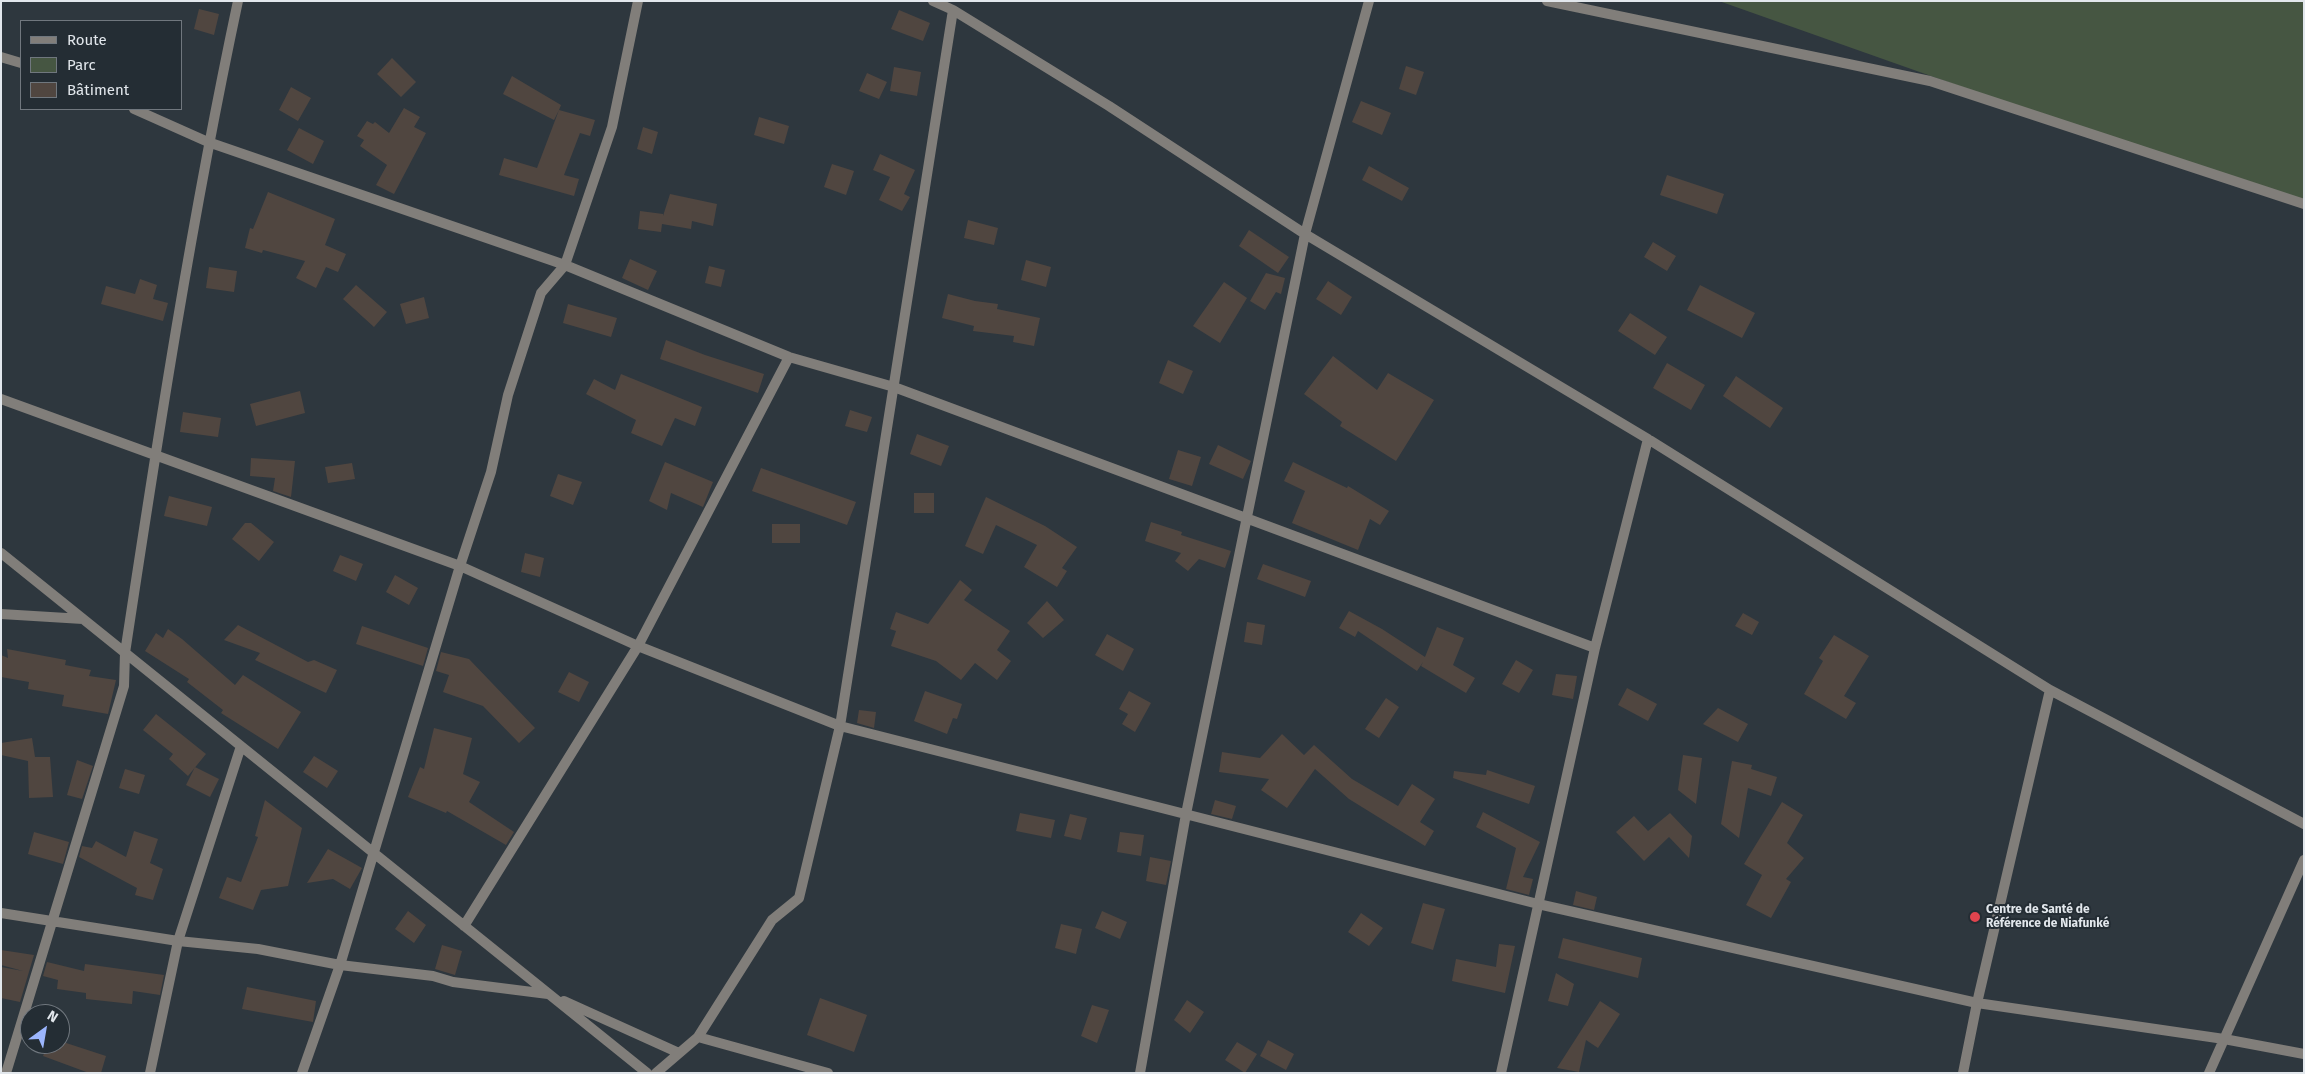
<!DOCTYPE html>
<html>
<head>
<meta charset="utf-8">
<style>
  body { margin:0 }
  #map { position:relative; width:2305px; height:1074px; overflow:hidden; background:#2e373e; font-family:"Fira Sans",sans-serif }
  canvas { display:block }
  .frame { position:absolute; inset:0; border:2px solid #e2e7ec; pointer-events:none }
  .legend { position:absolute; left:20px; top:20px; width:162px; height:90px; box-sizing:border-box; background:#242d34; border:1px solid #70777e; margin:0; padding:6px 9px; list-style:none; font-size:15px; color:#e2e7ec }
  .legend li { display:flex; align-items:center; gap:10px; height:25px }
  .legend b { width:25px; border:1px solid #70777e }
  .north { position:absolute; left:20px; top:1004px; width:50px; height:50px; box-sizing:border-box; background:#242d34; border:1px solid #70777e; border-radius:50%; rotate:32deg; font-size:14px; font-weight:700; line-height:20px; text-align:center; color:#e2e7ec }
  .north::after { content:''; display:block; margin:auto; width:18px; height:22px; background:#9bb5fd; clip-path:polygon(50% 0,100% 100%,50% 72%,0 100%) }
</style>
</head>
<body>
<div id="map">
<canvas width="2305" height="1074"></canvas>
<div class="frame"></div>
<ul class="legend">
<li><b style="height:6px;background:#817e7a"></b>Route</li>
<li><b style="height:14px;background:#465642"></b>Parc</li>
<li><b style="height:14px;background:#504640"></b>Bâtiment</li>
</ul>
<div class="north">N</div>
</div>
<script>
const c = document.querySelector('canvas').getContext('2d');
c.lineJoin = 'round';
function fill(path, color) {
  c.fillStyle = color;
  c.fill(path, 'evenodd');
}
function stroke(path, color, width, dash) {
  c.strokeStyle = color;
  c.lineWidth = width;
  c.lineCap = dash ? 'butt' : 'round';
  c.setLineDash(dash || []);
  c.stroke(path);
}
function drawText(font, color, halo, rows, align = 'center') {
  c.font = font + ' "Fira Sans",sans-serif';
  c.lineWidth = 4;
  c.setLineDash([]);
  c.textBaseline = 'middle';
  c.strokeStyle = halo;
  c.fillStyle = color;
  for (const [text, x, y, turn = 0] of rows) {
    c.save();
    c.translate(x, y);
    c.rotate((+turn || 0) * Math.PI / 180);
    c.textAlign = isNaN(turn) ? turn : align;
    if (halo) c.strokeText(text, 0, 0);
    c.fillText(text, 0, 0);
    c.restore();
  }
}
const green = new Path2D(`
  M1719,1H2304V208Z`);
const building = new Path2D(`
  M199,9L219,14L214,35L194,29Z
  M899,10L930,23L923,41L891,29Z
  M392,58L416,82L401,97L377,74Z
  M1406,66L1424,72L1416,95L1399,89Z
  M894,67L921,72L917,96L890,91Z
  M867,73L887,82L879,99L859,91Z
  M512,76L561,105L559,110L595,120L590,136L580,133L564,175L579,179L574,196L499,175L504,158L537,168L559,110L554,120L503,94Z
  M291,87L311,98L298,121L279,110Z
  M1361,101L1391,113L1382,135L1352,122Z
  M404,108L420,117L414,127L426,133L394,194L376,185L387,165L360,146L364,140L357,136L367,121L373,124L375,122L389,133Z
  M759,117L789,126L784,144L754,135Z
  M643,127L658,132L652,154L637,149Z
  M299,128L324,141L313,164L287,150Z
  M880,154L915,170L904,194L910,197L902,211L879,200L890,177L873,170Z
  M832,164L854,171L846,195L824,187Z
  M1369,166L1409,188L1402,201L1362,180Z
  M1667,175L1724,194L1717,214L1660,195Z
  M268,192L335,219L325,245L346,254L338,272L326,267L316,288L296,278L305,261L263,250L262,253L245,248L250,228L253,229Z
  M670,194L717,204L713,226L692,221L691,229L662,224L661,232L638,229L640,211L663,214V216Z
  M968,220L998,228L994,245L964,238Z
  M1249,230L1289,257L1278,273L1239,246Z
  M1653,242L1676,256L1667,271L1644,257Z
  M630,259L657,271L648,290L622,278Z
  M1026,260L1051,267L1046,287L1021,280Z
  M709,266L725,270L721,287L705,283Z
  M209,267L237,271L234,292L206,288Z
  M1266,273L1285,278L1281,294L1276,292L1265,310L1250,301Z
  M140,279L157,285L153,299L168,303L163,321L101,304L106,286L135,294Z
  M1328,281L1352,297L1341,315L1316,299Z
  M1224,282L1247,298L1220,343L1193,326Z
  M356,285L387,312L374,327L343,299Z
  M1700,285L1755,313L1742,338L1687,310Z
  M948,294L975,301L998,304L997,309L1040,318L1034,346L1013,342L1014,336L973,331L974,326L942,318Z
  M424,297L429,318L406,324L400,304Z
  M568,304L617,318L611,337L563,323Z
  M1630,313L1667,337L1655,355L1618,331Z
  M666,340L705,355L764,374L758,393L660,359Z
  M1333,356L1377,390L1388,373L1434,400L1396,461L1340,426L1342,422L1304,394Z
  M1168,360L1193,371L1183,394L1159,383Z
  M1667,363L1705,385L1691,410L1653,388Z
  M621,374L702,407L695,426L675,418L662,446L631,433L636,420L586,394L594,379L615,390Z
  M1736,376L1783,408L1770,428L1723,396Z
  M300,391L305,413L256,426L250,404Z
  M850,410L872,417L867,432L845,426Z
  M183,412L221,418L218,437L180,432Z
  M917,434L949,446L941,466L910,454Z
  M1218,445L1251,461L1243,479L1209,464Z
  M1178,450L1201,457L1192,486L1169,479Z
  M251,458L295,461L291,497L273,491L275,478L250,476Z
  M665,462L713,482L703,507L671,493L667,510L649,501Z
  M1293,462L1347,488L1348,486L1389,511L1380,525L1370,519L1358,550L1292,523L1305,491L1284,481Z
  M352,463L355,479L328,483L325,467Z
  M761,468L856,502L847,525L752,491Z
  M558,474L582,482L573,505L550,496Z
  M914,493H934V513H914Z
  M169,496L212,507L207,526L164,516Z
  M986,497L1045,526L1077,547L1062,568L1067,571L1057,587L1024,567L1037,545L996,525L983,554L965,546Z
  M1151,522L1182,532L1181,535L1231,551L1225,568L1199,559L1188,571L1175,561L1181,553L1145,541Z
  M245,523H251L274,542L259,561L232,539Z
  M772,524H800V543H772Z
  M525,553L544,558L540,577L521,572Z
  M340,555L363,564L356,581L333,571Z
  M1263,564L1311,581L1305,597L1257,579Z
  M395,575L418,588L409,605L386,592Z
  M960,580L972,590L964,600L1010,631L997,650L1011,661L997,680L975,663L961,680L936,661L891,646L896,631L890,629L896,612L928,624Z
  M1047,601L1064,620L1043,638L1027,623Z
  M1349,611L1382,629L1425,657L1437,627L1464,638L1453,665L1475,678L1466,693L1421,666L1423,662L1417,671L1358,631L1355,637L1339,628Z
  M1743,613L1759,622L1752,635L1735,626Z
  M1247,622L1265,625L1262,645L1244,642Z
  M238,625L308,662L314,660L337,670L326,693L255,660L260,653L224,640Z
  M362,626L428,648L423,666L356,644Z
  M168,629L182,639L235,685L243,675L301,712L278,749L221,713L223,710L187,682L189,679L145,651L156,633L163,638Z
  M1107,634L1134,649L1123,671L1095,655Z
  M1834,635L1869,656L1844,696L1856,703L1846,719L1804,694L1823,661L1819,658Z
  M7,649L66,660L65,665L91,670L89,676L116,680L108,714L62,706L64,695L28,689L29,682L1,677V655L8,658Z
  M441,652L469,659L535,728L519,743L483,706L443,692L449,675L436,671Z
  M1516,660L1533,670L1519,693L1502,684Z
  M569,672L589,682L579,702L558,692Z
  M1556,674L1577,676L1573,699L1552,695Z
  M1627,688L1657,704L1648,721L1618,705Z
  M925,691L962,704L957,719L953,718L947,734L914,721Z
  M1129,691L1151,703L1135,732L1122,724L1128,714L1119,709Z
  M1386,698L1399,707L1379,738L1365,729Z
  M1718,708L1748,724L1738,742L1703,724Z
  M859,710L876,712L874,728L857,723Z
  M156,714L206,754L188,776L169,759L173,754L143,730Z
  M434,728L472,738L463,774L480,782L469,802L514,832L506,845L447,811L446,813L408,797L420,767L424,769Z
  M1282,734L1304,755L1314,745L1352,779L1398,806L1412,784L1435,799L1420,822L1434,831L1425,846L1349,799L1315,769L1287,808L1261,790L1269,779L1219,772L1222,752L1260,758Z
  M32,738L35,757H50L53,797L29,798L28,761L1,755V743Z
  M1683,755L1702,758L1696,804L1678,790Z
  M314,756L338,771L327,788L303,772Z
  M77,760L93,766L82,799L67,795Z
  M1732,761L1752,765L1751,769L1777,777L1771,796L1748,788L1739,838L1721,824Z
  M195,767L219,779L210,797L186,785Z
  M125,769L145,775L139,794L119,788Z
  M1487,770L1535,786L1529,804L1453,778L1454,771L1486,775Z
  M265,800L302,828L288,886L261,890L253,910L219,898L227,877L241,882L258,837L255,836Z
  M1215,800L1236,806L1232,819L1211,814Z
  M1782,802L1803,815L1787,843L1804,858L1786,879L1791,882L1771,918L1746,905L1762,875L1744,864Z
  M1483,812L1540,842L1523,877L1533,879L1529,895L1506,889L1516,848L1476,827Z
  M1020,813L1055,820L1051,838L1016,831Z
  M1670,813L1692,836L1689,858L1669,837L1644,861L1616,832L1634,816L1648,831Z
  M1070,814L1087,818L1081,840L1064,836Z
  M134,831L158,839L150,863L163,869L153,900L135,895L137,888L79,857L82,846L92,848L96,841L126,857Z
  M34,832L69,842L63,864L28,854Z
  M1120,832L1144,835L1141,856L1117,852Z
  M328,849L362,868L350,889L333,879L307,883Z
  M1150,857L1171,861L1166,885L1146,881Z
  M1576,891L1597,897L1594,910L1573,905Z
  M1423,903L1445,909L1433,950L1411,943Z
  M408,911L426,925L414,943L395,929Z
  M1102,911L1127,922L1120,939L1095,928Z
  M1361,913L1383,928L1369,946L1348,932Z
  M1061,924L1082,929L1076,954L1055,948Z
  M1563,938L1642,958L1638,978L1558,958Z
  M1499,944L1515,946L1505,993L1452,981L1456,959L1496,967Z
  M442,945L462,951L455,975L435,969Z
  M1,950L34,955L20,1002L1,998V967L23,971L1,965Z
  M47,962L84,971L85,964L164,975L160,995L133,991L132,1004L86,999V993L57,989L58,980L43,976Z
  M1556,973L1574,984L1568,1006L1548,1001Z
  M247,987L316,1001L313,1022L242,1009Z
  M820,998L867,1015L854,1052L807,1035Z
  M1187,1000L1204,1012L1190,1033L1174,1020Z
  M1600,1001L1620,1014L1598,1048L1586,1040L1579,1072L1557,1068Z
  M1092,1005L1109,1010L1097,1043L1081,1036Z
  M1268,1040L1294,1054L1286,1070L1260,1056Z
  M60,1041L106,1056L101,1073H89L43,1056L48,1044H60Z
  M1237,1042L1257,1054L1245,1073L1225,1060Z`);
const street = new Path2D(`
  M933,1L953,10L1109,106L1305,234L1648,439L2050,690L2304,824
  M1547,1L1930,81L2304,204
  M1,57L21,63
  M134,109L208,142L565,265L789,357L894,387L1595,648
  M1,399L460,566L638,646L840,726L1538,904L1977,1003L2224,1039L2304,1054
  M1,553L647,1073
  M1,614L83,619
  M1,913L178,941L258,949L340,965L433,976L453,982L548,994
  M464,926L638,646L789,357
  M564,1001L679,1053
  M698,1037L828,1073
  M6,1073L124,686L125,653C158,435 192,217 238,1
  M150,1073L178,941L241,746
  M302,1073L340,965L460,566L491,472L508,395L541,293L565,265L612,127L638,1
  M656,1073L698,1037L772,920L799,898L840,726L953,10
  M1140,1073L1186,814L1305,234L1369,1
  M1501,1073L1595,648L1648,439
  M1963,1073L1977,1003L2050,690
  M2209,1073L2304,860`);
const markers = [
  [1975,917,6,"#e0444e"]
];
const poiNames = [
  ["Centre de Santé de",1986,910],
  ["Référence de Niafunké",1986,924]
];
fill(green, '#465642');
fill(building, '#504640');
stroke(street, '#817e7a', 10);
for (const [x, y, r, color] of markers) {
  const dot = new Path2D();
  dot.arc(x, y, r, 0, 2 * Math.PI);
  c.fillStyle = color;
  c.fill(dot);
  stroke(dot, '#242d34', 2);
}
drawText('bold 12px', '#e2e7ec', '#242d34', poiNames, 'left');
</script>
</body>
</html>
